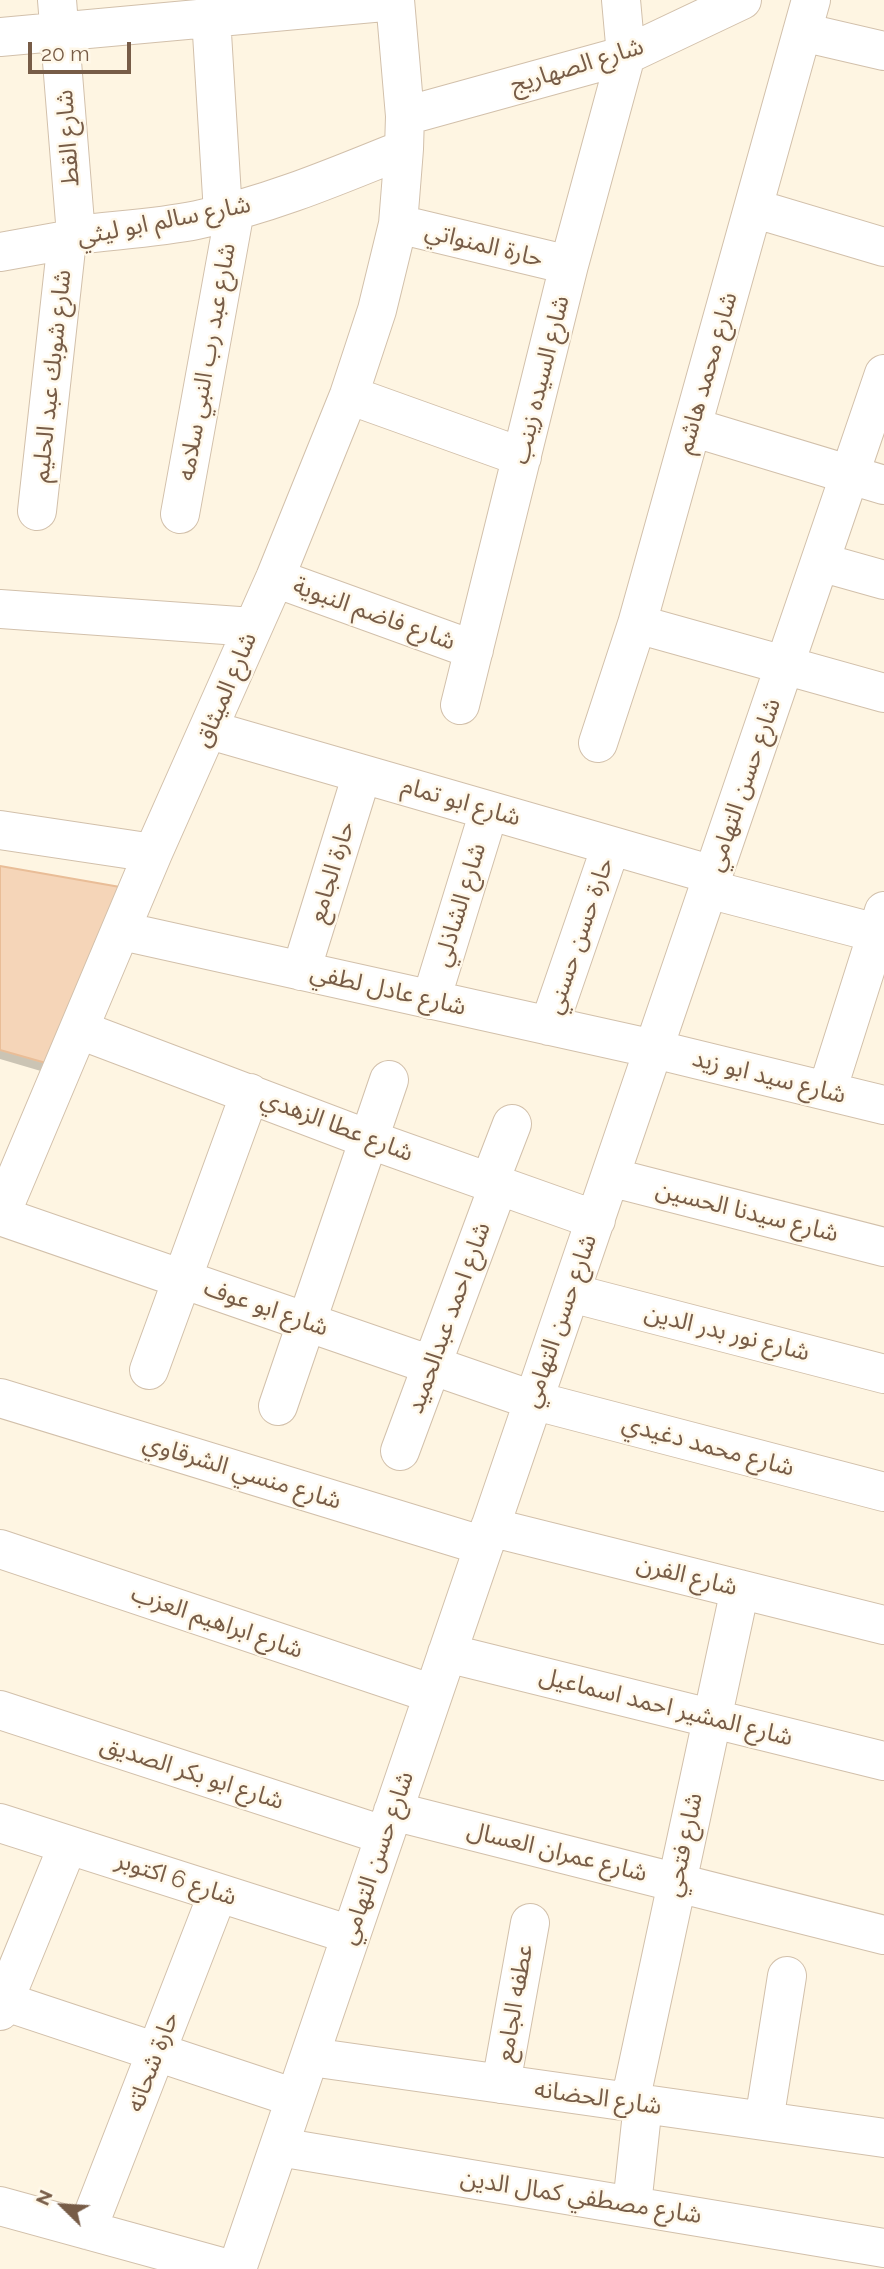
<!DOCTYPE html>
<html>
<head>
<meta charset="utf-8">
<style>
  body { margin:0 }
  #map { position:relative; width:884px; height:2269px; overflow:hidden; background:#fef5e2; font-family:Raleway,sans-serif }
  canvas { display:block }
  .north { position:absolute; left:28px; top:2171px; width:70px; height:70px; -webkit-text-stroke:5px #fff8e9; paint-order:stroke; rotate:294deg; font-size:19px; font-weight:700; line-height:28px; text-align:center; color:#775c47 }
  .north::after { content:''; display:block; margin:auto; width:24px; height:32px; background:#775c47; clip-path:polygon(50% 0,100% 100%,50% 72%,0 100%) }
  .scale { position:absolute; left:28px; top:42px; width:103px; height:32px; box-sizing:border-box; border:4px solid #775c47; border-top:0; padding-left:9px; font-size:21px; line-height:24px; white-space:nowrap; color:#775c47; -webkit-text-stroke:5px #fff8e9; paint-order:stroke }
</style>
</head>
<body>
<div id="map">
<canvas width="884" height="2269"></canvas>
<div class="north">N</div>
<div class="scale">20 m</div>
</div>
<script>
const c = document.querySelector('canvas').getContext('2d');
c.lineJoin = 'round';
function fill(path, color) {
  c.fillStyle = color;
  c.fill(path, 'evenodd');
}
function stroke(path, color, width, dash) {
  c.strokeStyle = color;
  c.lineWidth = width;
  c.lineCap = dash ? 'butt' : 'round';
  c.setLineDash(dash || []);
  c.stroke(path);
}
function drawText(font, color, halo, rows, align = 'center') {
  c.font = font + ' Raleway,"Noto Sans Arabic",sans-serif';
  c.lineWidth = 5;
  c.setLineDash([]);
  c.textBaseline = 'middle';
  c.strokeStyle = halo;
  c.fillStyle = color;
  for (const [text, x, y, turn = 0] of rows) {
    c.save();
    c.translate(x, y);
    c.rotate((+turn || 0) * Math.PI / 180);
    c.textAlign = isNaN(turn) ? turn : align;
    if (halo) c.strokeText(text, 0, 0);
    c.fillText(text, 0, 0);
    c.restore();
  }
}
const shadow = new Path2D(`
  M0,868L68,1079L0,1059Z`);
const building = new Path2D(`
  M0,866L120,887L53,1065L0,1050Z`);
const minor = new Path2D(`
  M57,0L76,235
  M211,17L223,213
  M802,32L884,51
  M0,37L395,1
  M405,116L626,55L742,0
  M753,208L884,247
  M398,224L569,265
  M0,252L67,240L76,235C116,230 158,228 197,220C269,205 337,176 404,149
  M349,395L522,457
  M692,427L884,485
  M37,511L67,240
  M180,514L235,210
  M820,562L884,580
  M275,578L474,650
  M0,609L253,627
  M637,624L884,693
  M460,705L569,265L626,55L621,0
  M210,730L713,875
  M598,743L637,624L811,0
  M0,830L153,853
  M708,889L884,935
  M122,931L654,1049L884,1105
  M301,971L362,774
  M431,1000L489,811
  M549,1026L611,846
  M80,1030L368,1139L596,1220
  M827,1091L884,911
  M610,1177L884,1247
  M490,1181L512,1124
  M0,1216L153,853L275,578L349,395L377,310L398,224L404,149L405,116L395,0
  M0,1216L532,1400L884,1492
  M571,1293L884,1374
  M149,1370L250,1093
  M0,1398L484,1546
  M278,1406L389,1080
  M400,1451L499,1184
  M490,1527L884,1625
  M0,1549L433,1694
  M447,1653L884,1761
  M0,1710L383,1835
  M393,1811L884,1935
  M0,1823L351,1935
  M0,2000L295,2098
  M0,2011L68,1845
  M311,2057L884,2138
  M501,2084L530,1923
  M630,2102L740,1589
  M764,2121L787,1976
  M279,2147L884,2248
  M632,2205L643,2104
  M0,2206L229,2269
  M87,2230L218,1893
  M237,2269L884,374`);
const streetNames = [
  ["شارع الصهاريج",577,66,-17],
  ["شارع القط",68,138,-94],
  ["شارع سالم ابو ليثي",164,221,-11],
  ["حارة المنواتي",484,245,14],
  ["شارع عبد رب النبي سلامه",207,362,-80],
  ["شارع محمد هاشم",707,373,-74],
  ["شارع شوبك عبد الحليم",52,376,-84],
  ["شارع السيده زينب",541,380,-76],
  ["شارع فاضم النبوية",374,614,20],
  ["شارع الميثاق",226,690,-67],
  ["شارع حسن التهامي",744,785,-71],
  ["شارع ابو تمام",461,802,16],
  ["حارة الجامع",332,872,-73],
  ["شارع الشاذلي",460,905,-73],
  ["حارة حسن حسني",580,936,-71],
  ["شارع عادل لطفي",388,990,13],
  ["شارع سيد ابو زيد",769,1077,14],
  ["شارع عطا الزهدي",337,1126,21],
  ["شارع سيدنا الحسين",747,1212,14],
  ["شارع ابو عوف",266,1308,19],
  ["شارع احمد عبدالحميد",449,1318,-70],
  ["شارع حسن التهامي",560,1321,-71],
  ["شارع نور بدر الدين",727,1333,14],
  ["شارع محمد دغيدي",708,1446,15],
  ["شارع منسي الشرقاوي",242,1472,17],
  ["شارع الفرن",687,1576,14],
  ["شارع ابراهيم العزب",217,1622,19],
  ["شارع المشير احمد اسماعيل",666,1707,14],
  ["شارع ابو بكر الصديق",192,1773,18],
  ["شارع فتحي",684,1845,-78],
  ["شارع عمران العسال",557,1852,14],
  ["شارع حسن التهامي",377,1858,-71],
  ["شارع 6 اكتوبر",176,1879,18],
  ["عطفه الجامع",515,2003,-80],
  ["حارة شحاته",153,2062,-69],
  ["شارع الحضانه",598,2098,8],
  ["شارع مصطفي كمال الدين",581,2197,9]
];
fill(shadow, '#0003');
fill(building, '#f5d5b8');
stroke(building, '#e9bd97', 2);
stroke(minor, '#d2c0ab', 40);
stroke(minor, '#fff', 38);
drawText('24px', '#775c47', '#fff8e9', streetNames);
</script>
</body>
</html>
